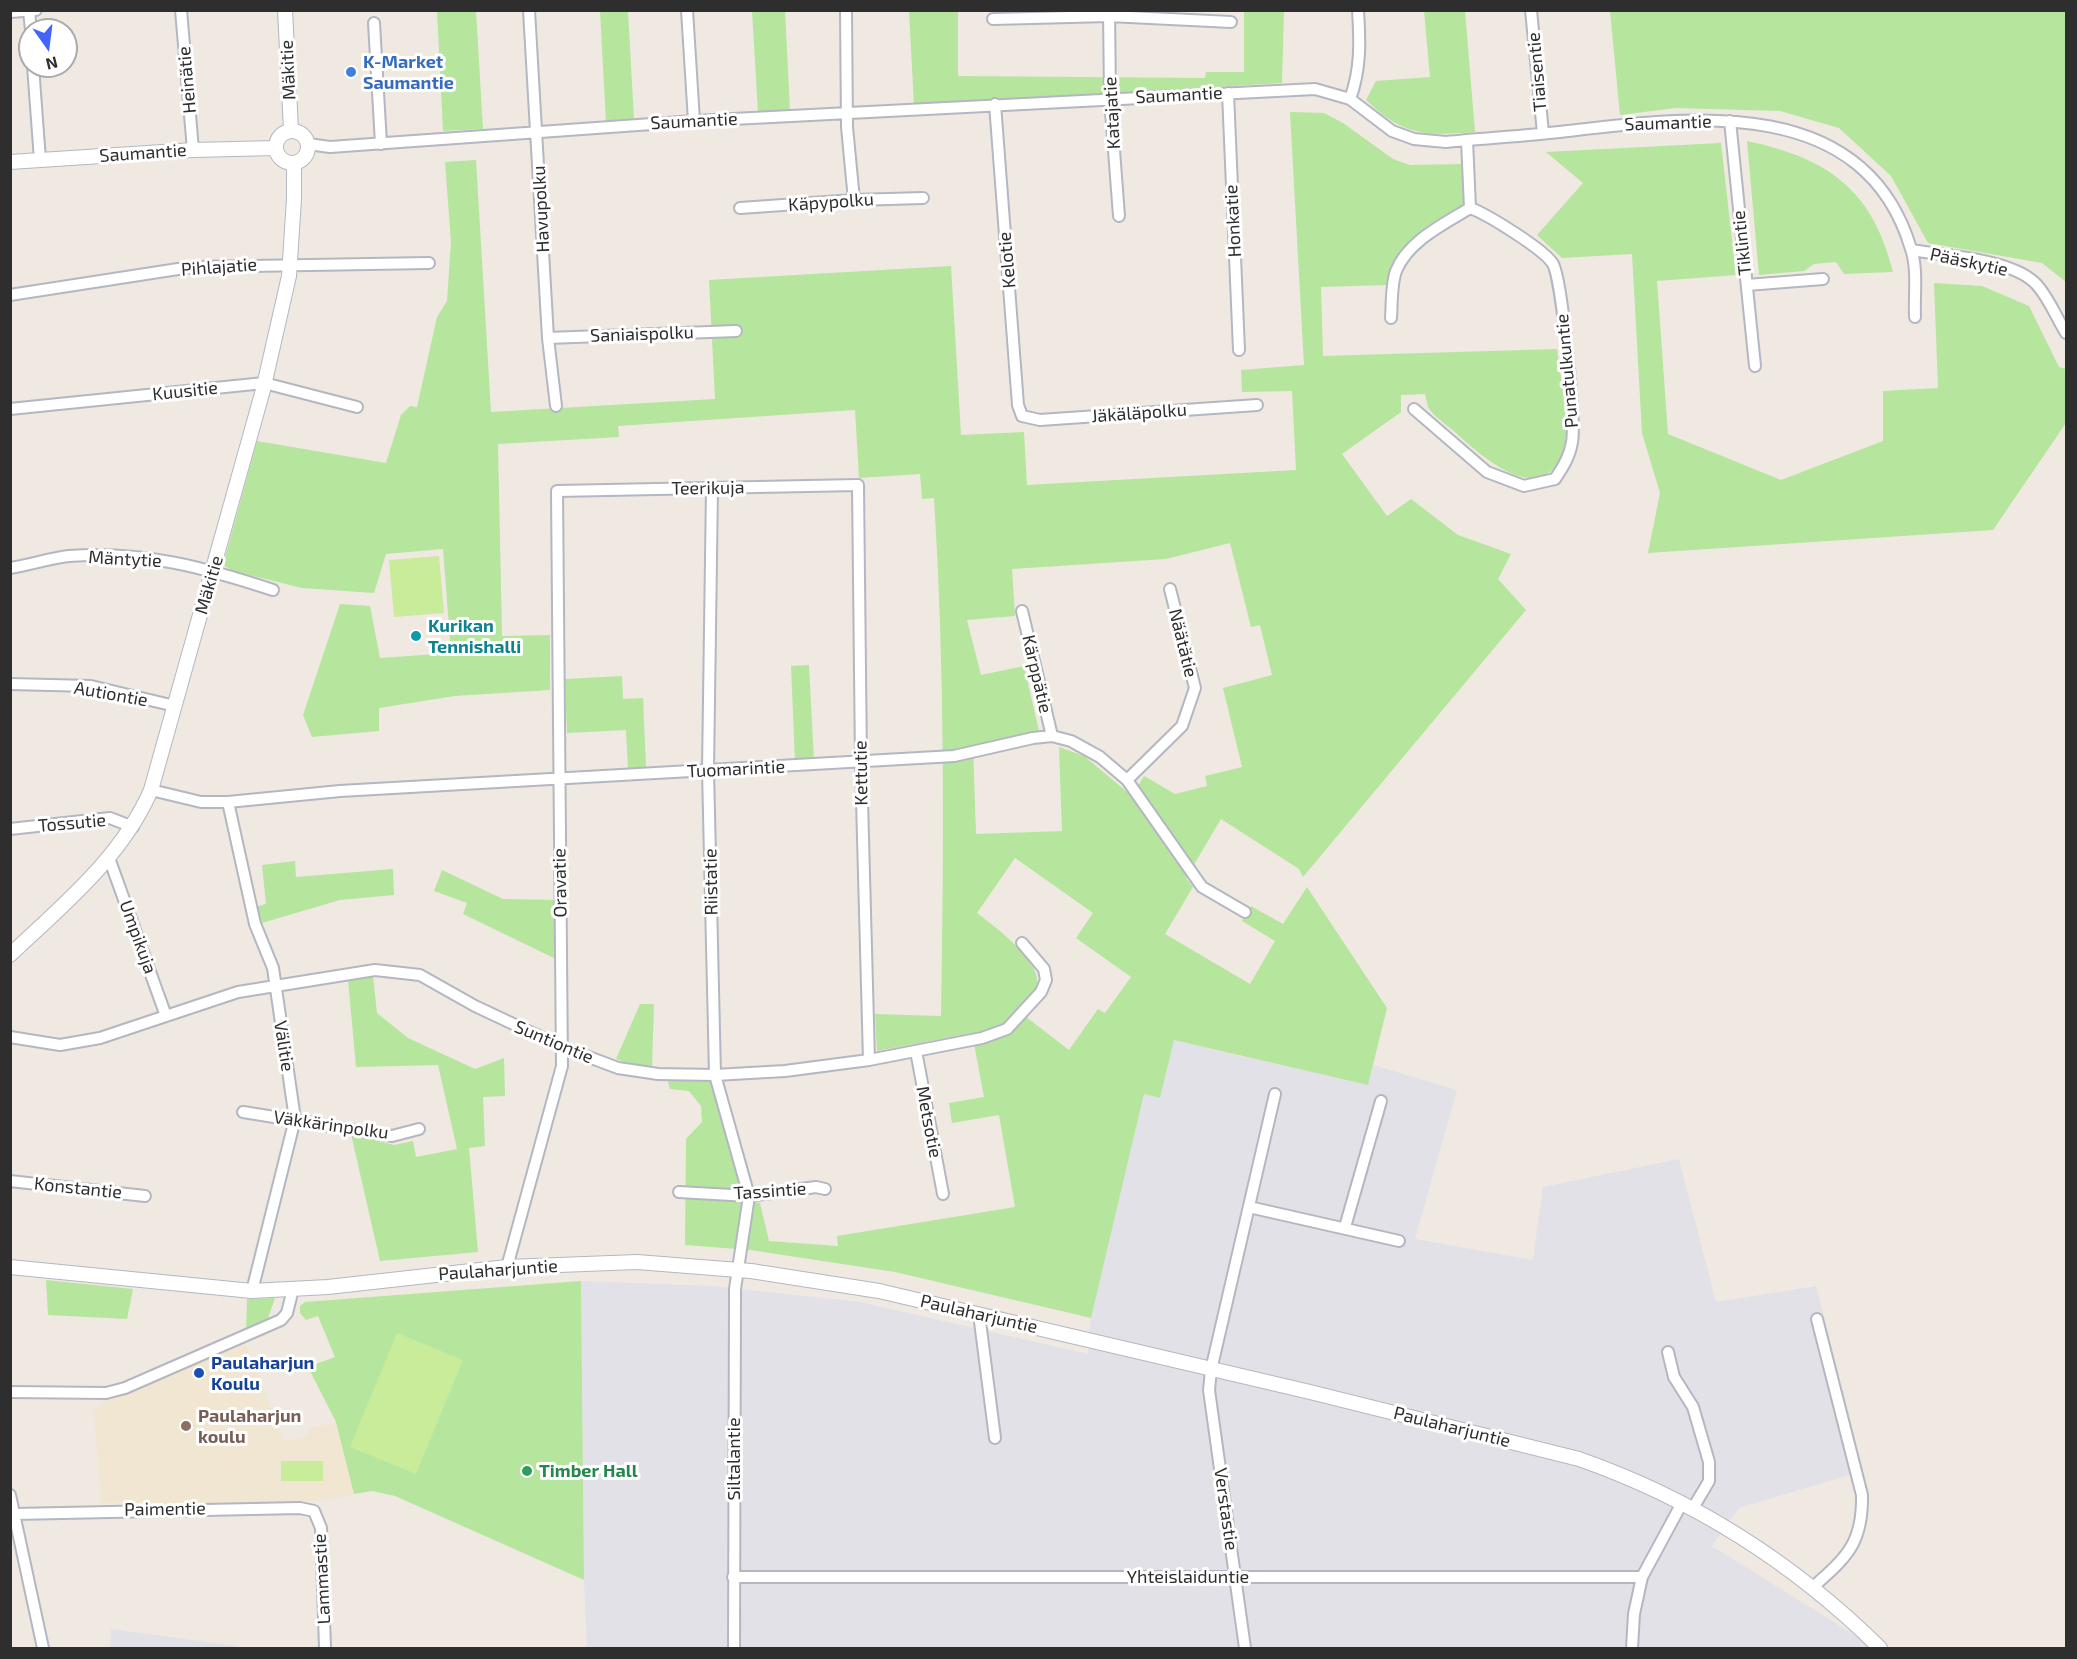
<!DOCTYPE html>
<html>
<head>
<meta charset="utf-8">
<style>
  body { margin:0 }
  #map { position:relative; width:2077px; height:1659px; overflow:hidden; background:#efe9e1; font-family:"Exo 2",sans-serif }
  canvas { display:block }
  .frame { position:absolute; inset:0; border:12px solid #2e2e2e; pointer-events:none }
  .north { position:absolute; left:18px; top:18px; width:60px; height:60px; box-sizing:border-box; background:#fff; border:2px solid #ababab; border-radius:50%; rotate:166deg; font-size:16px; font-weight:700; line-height:24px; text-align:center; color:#2e2e2e }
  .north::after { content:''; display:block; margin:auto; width:21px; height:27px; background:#4264fb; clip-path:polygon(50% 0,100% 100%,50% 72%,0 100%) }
</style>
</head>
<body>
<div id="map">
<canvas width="2077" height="1659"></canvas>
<div class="frame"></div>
<div class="north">N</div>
</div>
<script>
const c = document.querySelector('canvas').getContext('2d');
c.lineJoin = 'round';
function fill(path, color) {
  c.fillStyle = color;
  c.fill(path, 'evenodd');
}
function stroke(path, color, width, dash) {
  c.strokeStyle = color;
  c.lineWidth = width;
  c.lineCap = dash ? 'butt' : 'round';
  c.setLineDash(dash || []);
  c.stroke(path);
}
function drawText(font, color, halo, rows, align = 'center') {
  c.font = font + ' "Exo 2",sans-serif';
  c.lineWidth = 6;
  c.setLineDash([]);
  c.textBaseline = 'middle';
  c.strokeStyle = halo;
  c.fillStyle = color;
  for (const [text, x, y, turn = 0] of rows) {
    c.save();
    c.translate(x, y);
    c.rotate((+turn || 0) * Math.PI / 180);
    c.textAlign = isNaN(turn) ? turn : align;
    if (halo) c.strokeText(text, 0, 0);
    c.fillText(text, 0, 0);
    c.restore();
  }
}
const industrial = new Path2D(`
  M1174,1040L1368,1085L1373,1065L1457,1090L1415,1239L1533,1260L1543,1187L1679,1159L1716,1302L1816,1286L1863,1471L1739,1508L1712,1546L1864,1641L1871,1648H587L584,1580L581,1281L713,1286L860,1302L1088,1354L1091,1318L1144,1094L1160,1098Z
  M111,1629L236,1646L237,1648H110Z`);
const education = new Path2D(`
  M246,1344L284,1441L304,1437L311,1428L336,1422L354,1494L330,1500L252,1504L101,1503L94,1409L112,1397Z`);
const green = new Path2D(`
  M437,11H476L483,129L443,131Z
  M600,11H628L634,120L606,122Z
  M752,11H785L790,111L758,113Z
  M909,11H958V76L1205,78L1206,72H1244V11H1284L1282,83L914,105Z
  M1424,11H1465L1475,132C1426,136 1403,136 1366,100L1376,81L1430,77Z
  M1610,11H2066V282L2042,263L1928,243L1891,176L1839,128L1780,111L1676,108L1620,115Z
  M1290,112L1324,113L1343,123L1393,159L1410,165L1463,164L1465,206C1432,226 1392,241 1387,285L1321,287L1323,356L1557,349C1560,377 1573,434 1561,458C1536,507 1479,454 1455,432C1447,425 1433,416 1428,407C1427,403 1426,398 1425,394L1401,395V412L1342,454L1387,516L1411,499L1458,535L1511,554L1498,579L1526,610L1303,877L1299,869L1221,819L1186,878L1193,887L1165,934L1250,984L1275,941L1242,921L1251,906L1283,924L1307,887L1387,1008L1368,1085L1174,1040L1160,1098L1144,1094L1091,1318L895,1272L750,1250L685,1245L686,1139L702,1122L701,1106L689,1091L670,1089L667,1078L709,1079L739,1180L740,1199L760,1203L769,1241L838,1246L837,1236L1015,1207L999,1115L952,1123L949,1103L984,1097L972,1033L877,1051L875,1014L941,1016C944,843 945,671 934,498L922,499L920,474L859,478L855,410L618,426L619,437L498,444L502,636L550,635V690L455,696L379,708V731L312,737L303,715L340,604L370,606L380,658L451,653L443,549L386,554L374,593L302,588L233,571L223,565L257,441L386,463L401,415L410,406L417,407L437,317L447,301L451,242L445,162L476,160L491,412L715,399L709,280L951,266L961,435L1024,432L1027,485L1296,470L1292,391L1242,392L1241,370L1304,365ZM1230,543L1251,627L1260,625L1272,675L1223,688L1242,767L1205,776L1207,786L1175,794L1144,776L1132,796L1084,756L1059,747L1062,831L976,834L973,746L1039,731L1024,666L981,675L967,620L1015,616L1012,569L1166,559ZM1015,858L1093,913L1076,938L1131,977L1105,1013L1098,1009L1069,1050L1017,1010C1024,1002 1035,994 1037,983C1041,961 993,925 977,913Z
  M1747,141C1828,158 1873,190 1893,272L1844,274L1836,262L1814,264L1804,271L1759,275Z
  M1721,143L1736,275L1657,281L1668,434L1781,480L1883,441V391L1938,388L1934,283L1982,286L2029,306L2059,367L2066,369V423L1993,530L1648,553L1660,493L1642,433L1632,254L1562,258L1537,235L1583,183L1546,152Z
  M809,665L814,761H795L791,666Z
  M622,676L623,699L643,698L646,768L628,769L626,730L567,733L565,679Z
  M295,861L296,877L393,869L394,895L340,900L262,923L255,907L266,904L262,865Z
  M442,870L503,899L556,900V959L463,914L467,903L434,891Z
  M373,977L377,1013L408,1038L475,1069L504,1058L505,1096L483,1097L485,1146L469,1148L478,1252L380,1261L351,1134L394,1145L413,1141L416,1157L457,1149L438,1065L356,1067L348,980Z
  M640,1004H654L652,1067L636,1066L616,1059Z
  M46,1280L133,1289L127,1319L48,1315Z
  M581,1281L584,1580L395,1496L372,1491L354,1494L336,1422L308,1367L335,1357L318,1316L306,1320L300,1313V1306L305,1302Z
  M275,1298L266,1324L246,1333L247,1299Z`);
const pitch = new Path2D(`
  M439,556L444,613L394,617L389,560Z
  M397,1333L463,1360L416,1474L350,1447Z
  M281,1461H323V1481H281Z`);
const street = new Path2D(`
  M181,10L193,150
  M529,10L548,338L556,406
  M687,10L694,121
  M846,10L847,127L854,200
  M1109,10L1110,98L1119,216
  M1531,10L1543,133
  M29,11L31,30
  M10,12L36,10
  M993,19L1109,16L1231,22
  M374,23L381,144
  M33,66L40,160
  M1228,93L1239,350
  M1350,99C1361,69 1360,42 1358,10
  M995,104L1018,405L1022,416L1040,420L1257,405
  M1730,121L1755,366
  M308,144L330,147L694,121L1315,89L1350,99L1392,131L1414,139L1446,142C1486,138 1527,136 1568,131C1692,116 1865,94 1911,249C1918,269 1914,295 1915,317
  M740,208L854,200L923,198
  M1912,250C1946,256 2014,259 2037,285C2050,300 2056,317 2066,333
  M1747,285L1823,279
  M10,295L191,267L429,263
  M1391,318C1392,304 1391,285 1396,271C1408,241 1444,224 1470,208
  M548,338L736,331
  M10,409L264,383L357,407
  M1414,409L1487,472L1524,486L1555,479C1563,467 1570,456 1572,442C1576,422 1562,281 1553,264C1545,250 1487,214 1470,208L1467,140
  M712,488L708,770L715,1075L749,1196L735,1289L734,1648
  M10,568C30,565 50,558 69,556C144,551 203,567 273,590
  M1022,611L1052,736
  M10,684L91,686L175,706
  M1127,780L1182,726L1195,688L1170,589
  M151,790L201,802H228L340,791L954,756L1033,738L1052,736L1071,741L1100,757L1127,780L1202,887L1245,912
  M228,802L255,924L273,968L295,1119L252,1291
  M10,829L110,818L133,827
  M109,858L166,1016
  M10,1037L60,1045L100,1038L238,992L375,970L420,975L475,1006L562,1047L618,1068L658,1074L715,1075L785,1071L869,1060L982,1038L1007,1029L1041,992L1046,980L1044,969L1022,943
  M916,1051L943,1194
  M243,1112L392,1136L419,1129
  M10,1181L145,1196
  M679,1192L749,1196L816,1187L825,1189
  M1249,1207L1399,1241
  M1345,1227L1381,1101
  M507,1267L562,1066L557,491L858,485L861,763L869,1060
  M979,1314L995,1438
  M1668,1352L1674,1377L1693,1407L1709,1462V1481L1693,1508
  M10,1392L106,1393L125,1388L281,1320L287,1313L293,1289
  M10,1495L43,1648
  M15,1514L300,1508L314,1511L321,1528L325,1648
  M733,1577H1642
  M1813,1587C1847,1557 1863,1543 1862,1495L1817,1319
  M1245,1648L1209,1390L1211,1370L1275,1094
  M1632,1648L1634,1614L1642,1577L1682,1503`);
const secondary = new Path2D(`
  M285,10L291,130
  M276 147a16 16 0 1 1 32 0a16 16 0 1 1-32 0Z
  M10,162L193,150L276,148
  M10,955C63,905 122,857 151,790L263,390L289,276L294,199V163
  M10,1267L252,1291L328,1287L507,1267L637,1262L751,1271L879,1291L1310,1392L1579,1459C1693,1499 1794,1563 1880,1648`);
const markers = [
  [351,72,6,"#3f7fe0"],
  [416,636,6,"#0f9aa8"],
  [199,1373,6,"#1a4fb4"],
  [186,1426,6,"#8d6e63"],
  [527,1471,6,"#2e9e5b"]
];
const shopNames = [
  ["K-Market",363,62],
  ["Saumantie",363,83]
];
const streetNames = [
  ["Mäkitie",288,70,-93],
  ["Tiaisentie",1537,72,-95],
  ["Heinätie",187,80,-95],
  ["Saumantie",1179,95,-3],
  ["Katajatie",1112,113,-93],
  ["Saumantie",694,121,-3],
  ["Saumantie",1668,123,-2],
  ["Saumantie",143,153,-4],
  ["Käpypolku",831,202,-4],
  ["Havupolku",541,209,-93],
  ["Honkatie",1233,221,-93],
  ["Tiklintie",1742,243,-96],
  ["Kelotie",1007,260,-95],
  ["Pääskytie",1969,262,12],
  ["Pihlajatie",219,267,-4],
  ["Saniaispolku",642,334,-2],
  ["Punatulkuntie",1567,371,-95],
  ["Kuusitie",185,391,-6],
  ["Jäkäläpolku",1139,413,-4],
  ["Teerikuja",708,488,-1],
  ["Mäntytie",125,559,3],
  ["Mäkitie",209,585,-74],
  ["Näätätie",1183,643,76],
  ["Kärppätie",1037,674,77],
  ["Autiontie",111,694,10],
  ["Tuomarintie",736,769,-3],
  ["Kettutie",861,773,-91],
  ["Tossutie",72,823,-5],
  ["Riistatie",711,882,-91],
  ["Oravatie",560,883,-91],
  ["Umpikuja",138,937,70],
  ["Suntiontie",554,1042,23],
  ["Välitie",284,1046,81],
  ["Metsotie",929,1122,79],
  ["Väkkärinpolku",331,1125,8],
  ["Konstantie",78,1188,6],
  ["Tassintie",770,1191,-4],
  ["Paulaharjuntie",498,1270,-4],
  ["Paulaharjuntie",979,1314,13],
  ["Paulaharjuntie",1452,1427,14],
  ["Siltalantie",734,1459,-90],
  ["Paimentie",165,1509,-1],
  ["Verstastie",1226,1509,82],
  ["Yhteislaiduntie",1188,1577],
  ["Lammastie",322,1579,-93]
];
const cultureNames = [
  ["Kurikan",428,626],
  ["Tennishalli",428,647]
];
const transitNames = [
  ["Paulaharjun",211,1363],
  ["Koulu",211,1384]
];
const educationNames = [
  ["Paulaharjun",198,1416],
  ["koulu",198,1437]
];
const leisureNames = [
  ["Timber Hall",539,1471]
];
fill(industrial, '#e3e1e8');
fill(education, '#f0e6d1');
fill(green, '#b6e59e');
fill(pitch, '#c9ec9a');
stroke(street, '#b4b7c1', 14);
stroke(secondary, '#b4b7c1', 16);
stroke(street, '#fff', 10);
stroke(secondary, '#fff', 14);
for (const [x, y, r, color] of markers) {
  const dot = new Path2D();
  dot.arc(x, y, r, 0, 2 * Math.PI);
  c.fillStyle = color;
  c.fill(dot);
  stroke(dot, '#fff', 2);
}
drawText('bold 18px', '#366cbe', '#fff', shopNames, 'left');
drawText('18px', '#2e2e2e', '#fff', streetNames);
drawText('bold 18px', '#0d838f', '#fff', cultureNames, 'left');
drawText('bold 18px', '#164399', '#fff', transitNames, 'left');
drawText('bold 18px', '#785e54', '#fff', educationNames, 'left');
drawText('bold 18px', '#27864d', '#fff', leisureNames, 'left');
</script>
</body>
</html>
